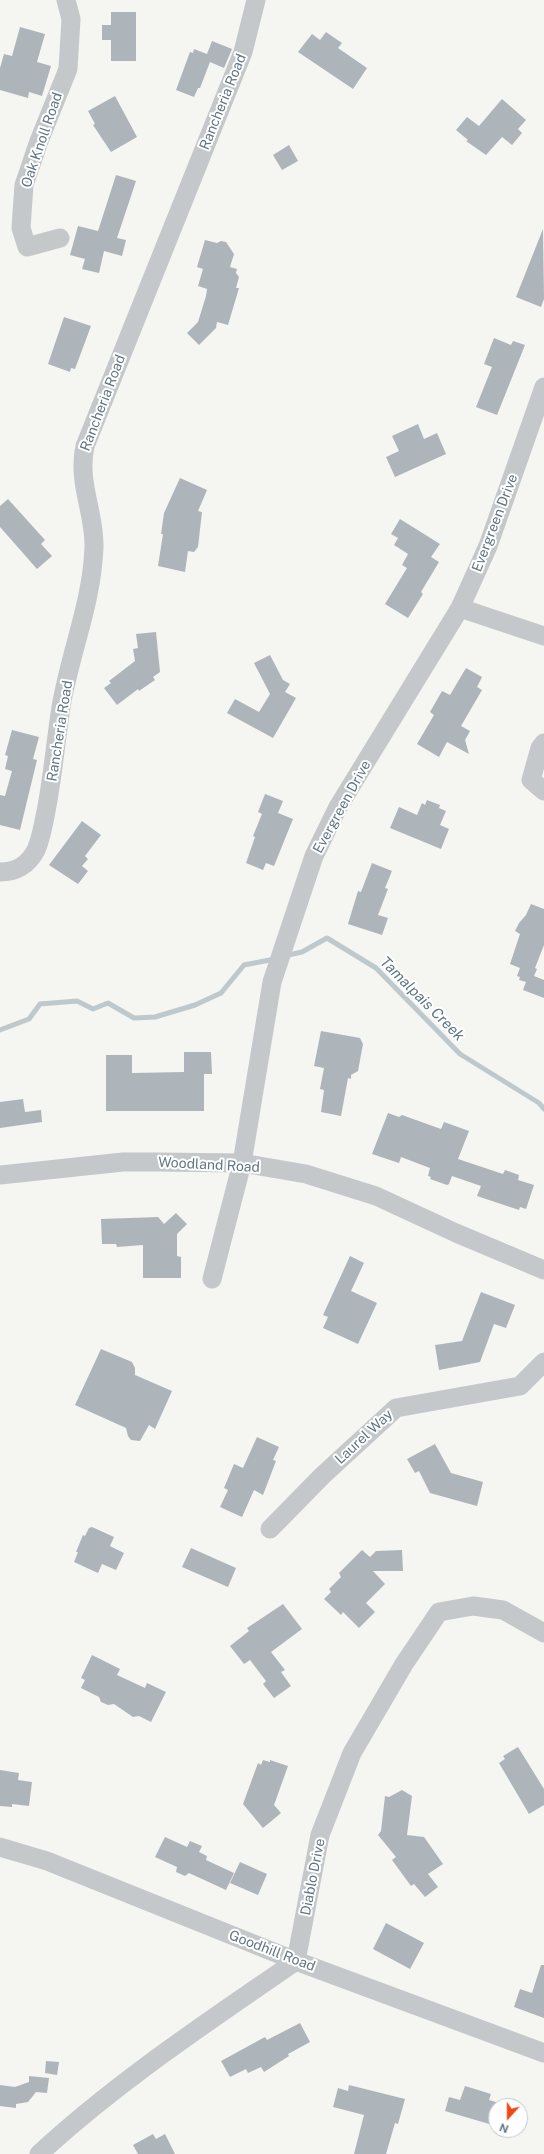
<!DOCTYPE html>
<html>
<head>
<meta charset="utf-8">
<style>
  body { margin:0 }
  #map { position:relative; width:544px; height:2154px; overflow:hidden; background:#f5f5f1; font-family:"Public Sans",sans-serif }
  canvas { display:block }
  .north { position:absolute; left:488px; top:2098px; width:40px; height:40px; box-sizing:border-box; background:#fff; border:1px solid #c0c8ce; border-radius:50%; rotate:201deg; font-size:11px; font-weight:700; line-height:16px; text-align:center; color:#627584 }
  .north::after { content:''; display:block; margin:auto; width:14px; height:18px; background:#ef4816; clip-path:polygon(50% 0,100% 100%,50% 72%,0 100%) }
</style>
</head>
<body>
<div id="map">
<canvas width="544" height="2154"></canvas>
<div class="north">N</div>
</div>
<script>
const c = document.querySelector('canvas').getContext('2d');
c.lineJoin = 'round';
function stroke(path, color, width, dash) {
  c.strokeStyle = color;
  c.lineWidth = width;
  c.lineCap = dash ? 'butt' : 'round';
  c.setLineDash(dash || []);
  c.stroke(path);
}
function fill(path, color) {
  c.fillStyle = color;
  c.fill(path, 'evenodd');
}
function drawText(font, color, halo, rows, align = 'center') {
  c.font = font + ' "Public Sans",sans-serif';
  c.lineWidth = 4;
  c.setLineDash([]);
  c.textBaseline = 'middle';
  c.strokeStyle = halo;
  c.fillStyle = color;
  for (const [text, x, y, turn = 0] of rows) {
    c.save();
    c.translate(x, y);
    c.rotate((+turn || 0) * Math.PI / 180);
    c.textAlign = isNaN(turn) ? turn : align;
    if (halo) c.strokeText(text, 0, 0);
    c.fillText(text, 0, 0);
    c.restore();
  }
}
const stream = new Path2D(`
  M284,956L302,952L327,938L376,968L460,1054L539,1103L544,1109
  M0,1030L29,1019L40,1004L77,1001L93,1009L108,1003L134,1018L155,1017L195,1005L221,993L244,965L275,959`);
const building = new Path2D(`
  M111,12H136V61H111V40H102V25H111Z
  M20,27L45,34L37,62L51,66L42,96L29,92L28,98L0,90V68L4,54L12,56Z
  M326,32L342,43L338,48L367,68L353,89L298,52L312,34L320,40Z
  M212,41L232,49L224,68L210,62L200,88H198L194,97L176,90L190,52L193,53L194,49L207,54Z
  M115,96L137,137L111,152L93,125L95,124L88,111Z
  M502,99L526,120L518,129L522,133L512,145L502,137L486,155L466,141L468,140L456,130L467,117L479,126Z
  M289,145L298,161L282,170L273,155Z
  M116,175L136,181L117,238L126,240L122,256L104,251L99,273L82,269L85,259L70,255L78,226L98,231Z
  M543,229L544,299L541,307L516,297Z
  M205,240L217,243L221,241L226,242L234,254L230,267L237,269L236,273L239,277L236,288H239L228,325L217,322L216,328L199,345L187,333L198,322L206,296L207,289L198,286L203,269L197,267Z
  M64,317L91,326L75,369L71,368L70,372L48,364Z
  M494,338L511,345L513,341L525,345L497,415L476,407L492,367L484,364Z
  M418,424L424,439L437,433L446,454L395,477L386,457L399,451L392,436Z
  M180,478L207,490L198,511L202,512L198,547L194,552L188,551L185,572L158,566L163,534H161L164,513Z
  M8,499L45,540L41,544L52,556L37,569L0,527V506Z
  M400,519L440,544L431,557L439,562L421,592L423,594L408,618L385,604L407,568L402,565L408,554L394,545L398,538L391,534Z
  M156,632L160,672L153,677L155,680L139,691L138,689L117,705L104,688L111,683L109,681L135,661L133,649L138,648L136,634Z
  M270,655L283,680L290,684L285,692L296,698L273,738L227,713L235,699L259,712L270,694L254,663Z
  M466,668L482,677L477,687L482,690L461,726L470,731L465,740L469,754L447,742L439,757L417,744L434,715L430,712L442,691L450,695Z
  M12,730L39,737L33,759L37,760L20,830L0,825V795L5,796L12,771L5,769L8,756L5,755Z
  M265,794L283,801L278,813L293,819L274,866L266,863L263,870L246,863L255,837L253,836L262,814L258,812Z
  M427,800L440,805L439,808L446,811L440,825L449,829L441,849L390,828L399,807L417,815L422,803L425,805Z
  M82,821L101,835L85,856L88,859L82,866L88,871L78,884L49,865Z
  M372,863L392,871L385,888L388,889L378,915L388,918L382,935L348,924L358,891L361,892Z
  M531,904L544,909V945L535,968L537,969L534,976L544,980V998L523,990L526,982L519,980L520,977L517,976L520,968L510,964L520,934L515,931L519,923L526,915Z
  M321,1031L360,1038L363,1044L358,1071L351,1075V1079L348,1078L341,1116L321,1112L324,1090L320,1089L324,1068L314,1066Z
  M184,1052H211L212,1074H204V1111H106V1055H132V1073L184,1072Z
  M23,1099L25,1112L41,1110L42,1122L0,1128V1102Z
  M388,1113L399,1117L402,1115L441,1129L444,1122L469,1131L458,1159L503,1174L505,1170L519,1175L518,1180L534,1185L526,1209L520,1207L519,1210L477,1196L481,1186L452,1176L449,1184L447,1185L430,1179L431,1177L428,1176L430,1168L401,1157L399,1163L372,1154Z
  M176,1213L187,1224L177,1234V1256L181,1257V1278H143V1245L117,1247L116,1244H102L101,1219L158,1217L164,1224Z
  M350,1256L364,1263L351,1291L377,1303L358,1344L323,1328L328,1317L323,1315Z
  M481,1292L515,1305L506,1328L494,1324L480,1362L439,1370L435,1345L462,1341Z
  M101,1349L132,1362L135,1368V1375L172,1391L155,1429L149,1425L140,1441L131,1440L128,1436L126,1428L75,1405Z
  M257,1437L279,1447L273,1460L276,1461L263,1495L254,1490L242,1517L220,1507L228,1490L224,1488L234,1464L243,1468Z
  M435,1444L451,1473L483,1482L477,1506L430,1493L419,1471L415,1473L407,1459Z
  M92,1527L114,1537L110,1546L124,1553L116,1570L102,1564L98,1573L74,1562L78,1552H76L83,1535L85,1536L89,1528Z
  M191,1548L236,1568L228,1587L182,1567Z
  M362,1550L370,1557L376,1551L402,1550L403,1571H373L385,1584L366,1603L375,1612L359,1628L343,1612L341,1615L324,1599L331,1592L329,1589L341,1577L339,1573Z
  M283,1604L302,1629L271,1652L285,1670L281,1672L291,1686L274,1698L263,1684L266,1681L250,1660L244,1664L230,1646L249,1631L247,1628Z
  M92,1655L120,1669L117,1675L145,1688L147,1683L166,1692L151,1722L139,1716L133,1717L114,1704L108,1705L101,1702L99,1697L81,1688L85,1680L81,1678Z
  M518,1747L544,1789V1805L529,1814L499,1763L505,1759L503,1756Z
  M263,1760L270,1762V1760L288,1766L274,1805L281,1813L263,1828L243,1804L258,1763L261,1765Z
  M0,1770L19,1773L18,1780L32,1782L29,1806L12,1804V1807L0,1806Z
  M402,1790L412,1796L407,1835L424,1837L443,1864L428,1874L438,1887L425,1897L414,1884L411,1886L392,1860L396,1857L378,1835L381,1831L385,1796L389,1797Z
  M165,1837L187,1847L190,1841L202,1846L199,1852L207,1856L206,1860L234,1873L226,1890L189,1873L185,1876L176,1872L177,1867L155,1857Z
  M240,1862L267,1874L258,1895L230,1883Z
  M386,1923L424,1943L410,1969L373,1949Z
  M541,1965H544V2018L514,2007L520,1989L532,1993Z
  M300,2023L310,2042L288,2054L289,2056L264,2072L261,2067L248,2073L246,2069L230,2077L221,2061L265,2037L267,2040Z
  M46,2061L59,2062L57,2075L45,2073Z
  M29,2076L49,2078L47,2093L36,2092L28,2102L16,2104V2108L0,2106V2085L15,2087L29,2082Z
  M349,2085L405,2099L398,2124L395,2123L386,2154H354L364,2115L333,2107L338,2088L348,2091Z
  M465,2086L491,2094L489,2100L496,2102V2126L445,2111L449,2097L460,2100Z
  M153,2134L156,2139L165,2134L175,2154H138L133,2145Z`);
const minor = new Path2D(`
  M60,238L27,247L21,228L24,185L39,141L68,69L71,19L66,0
  M460,608L544,636
  M544,743L540,748L531,780L544,791
  M0,872C17,872 28,865 36,850C42,836 44,821 47,806C53,773 56,740 61,707C70,653 92,603 94,547C95,513 77,483 85,446L243,52L256,0
  M0,1175L123,1162H157L242,1163L306,1174L376,1196L456,1233L544,1270
  M212,1279L242,1163L272,982L314,856L338,807L460,608L488,546L544,387
  M270,1529L322,1476L396,1408L520,1386L544,1362
  M0,1847L47,1861L296,1961L544,2053
  M39,2154C118,2081 208,2022 296,1961L320,1835L352,1753L404,1664L439,1612L473,1606L503,1610L544,1633`);
const streetNames = [
  ["Rancheria Road",223,102,-68],
  ["Oak Knoll Road",42,140,-71],
  ["Rancheria Road",103,403,-69],
  ["Evergreen Drive",495,523,-69],
  ["Rancheria Road",60,731,-81],
  ["Evergreen Drive",342,807,-61],
  ["Woodland Road",209,1165,3],
  ["Laurel Way",364,1437,-43],
  ["Diablo Drive",313,1877,-79],
  ["Goodhill Road",272,1951,21]
];
const waterNames = [
  ["Tamalpais Creek",422,999,45]
];
stroke(stream, '#bec9ce', 5);
fill(building, '#adb5ba');
stroke(minor, '#c4c8cb', 19);
drawText('14px', '#627584', '#fff', streetNames);
drawText('italic 15px', '#5d7882', '#fff', waterNames);
</script>
</body>
</html>
